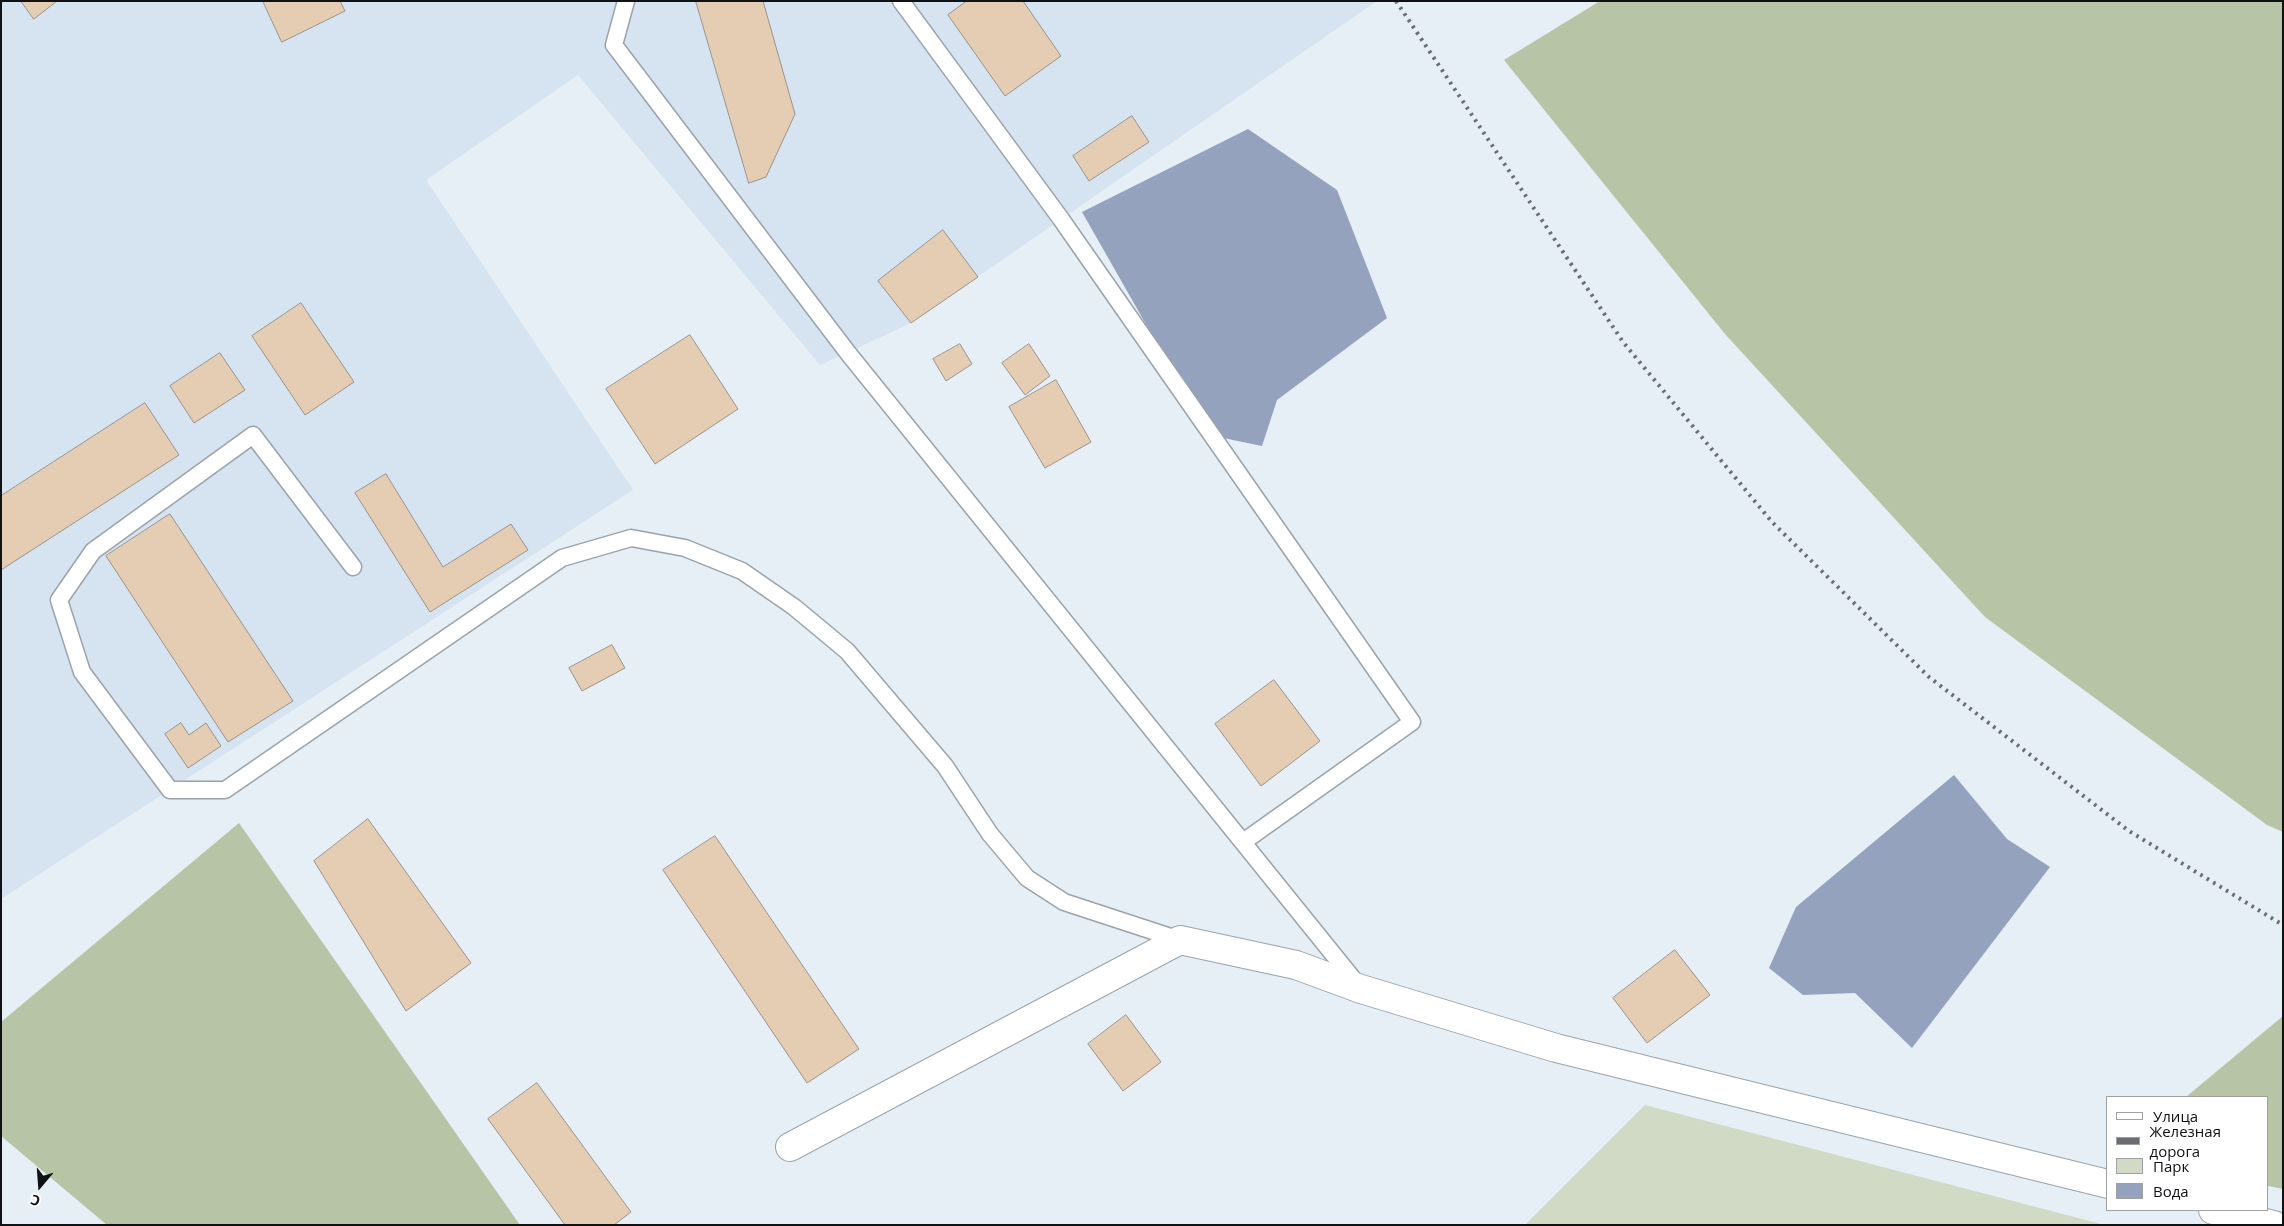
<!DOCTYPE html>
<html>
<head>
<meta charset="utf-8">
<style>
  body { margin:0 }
  #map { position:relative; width:2284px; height:1226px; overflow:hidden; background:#e6eef6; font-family:"Open Sans",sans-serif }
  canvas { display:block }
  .frame { position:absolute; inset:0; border:2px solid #0f1114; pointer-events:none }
  .legend { position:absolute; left:2106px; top:1096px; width:162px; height:115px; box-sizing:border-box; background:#fff; border:1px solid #9fa0a1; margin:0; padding:6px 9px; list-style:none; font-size:15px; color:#0f1114 }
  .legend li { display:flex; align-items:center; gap:10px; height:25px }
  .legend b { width:25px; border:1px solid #9fa0a1 }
  .north { position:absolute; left:15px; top:1161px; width:50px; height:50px; -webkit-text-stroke:4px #fff; paint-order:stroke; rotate:198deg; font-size:14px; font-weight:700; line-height:20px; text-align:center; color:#0f1114 }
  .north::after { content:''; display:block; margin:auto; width:18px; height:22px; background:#0f1114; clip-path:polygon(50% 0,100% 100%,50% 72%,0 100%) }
</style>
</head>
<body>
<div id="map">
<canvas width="2284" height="1226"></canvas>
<div class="frame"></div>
<ul class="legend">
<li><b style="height:6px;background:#fff"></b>Улица</li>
<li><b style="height:6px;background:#696d73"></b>Железная дорога</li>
<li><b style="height:14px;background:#d0dac4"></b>Парк</li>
<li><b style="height:14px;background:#94a2be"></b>Вода</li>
</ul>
<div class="north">С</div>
</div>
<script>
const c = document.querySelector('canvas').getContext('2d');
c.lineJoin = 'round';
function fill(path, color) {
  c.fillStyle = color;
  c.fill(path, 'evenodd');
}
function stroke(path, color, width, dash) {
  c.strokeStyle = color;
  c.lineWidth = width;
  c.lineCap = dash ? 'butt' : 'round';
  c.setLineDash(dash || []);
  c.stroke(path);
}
const built = new Path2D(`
  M1,1H1377L911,323L820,365L578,75L426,180L633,490L1,899Z`);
const green = new Path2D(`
  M1645,1105L2105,1225H1525Z`);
const forest = new Path2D(`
  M1600,1H2283V832L2267,825L1985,617L1725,334L1504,60Z
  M239,823L520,1225H107L1,1136V1022Z
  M2283,1016V1189L2268,1186V1097H2186Z`);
const water = new Path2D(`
  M1248,129L1337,190L1387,318L1277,400L1262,446L1209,435L1082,212Z
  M1954,775L2007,839L2050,867L1912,1048L1855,993L1803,995L1769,968L1796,907Z`);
const building = new Path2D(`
  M21,1H57L34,19Z
  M263,1H340L345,11L282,42Z
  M696,1H763L795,114L766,177L749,183Z
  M967,1H1023L1061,56L1005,96L948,15Z
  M1132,116L1149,142L1089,181L1073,156Z
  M943,230L978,277L911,323L878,281Z
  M301,303L354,382L305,415L252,336Z
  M690,335L738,409L655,464L606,389Z
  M960,344L972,364L946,381L933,359Z
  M1029,344L1050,376L1025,395L1002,363Z
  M220,353L245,390L194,423L170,386Z
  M1056,380L1091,442L1045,468L1009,407Z
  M145,403L179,455L1,570V496Z
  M386,474L443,567L511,524L528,550L430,612L355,493Z
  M170,514L293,701L228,742L106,556Z
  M612,645L625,668L582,691L569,668Z
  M1274,680L1320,741L1261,786L1215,724Z
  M181,723L189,735L206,723L221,746L188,768L165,734Z
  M368,819L471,963L406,1011L314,861Z
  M715,836L859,1049L807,1083L663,870Z
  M1675,950L1710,995L1647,1043L1613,998Z
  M1126,1015L1161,1062L1123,1091L1088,1044Z
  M537,1083L631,1212L614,1225H565L488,1119Z`);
const lane = new Path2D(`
  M626,1L614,45L848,353L1358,985
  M901,1L1061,219L1412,722L1243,842
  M353,567L253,435L93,551L59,600L82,672L170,790H225L562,558L631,538L685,548L742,571L794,607L847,651L945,766L990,834L1027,878L1064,902L1180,940`);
const street = new Path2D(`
  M790,1147L1180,940L1296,965L1361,989L1556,1048L2108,1184
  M2213,1210L2274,1225`);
const rail = new Path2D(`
  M1396,1L1623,342L1772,522L1929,677L2129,831L2283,925`);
fill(built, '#d6e4f1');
fill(green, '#d0dac4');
fill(forest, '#b7c4a6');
fill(water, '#94a2be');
fill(building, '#e4cdb3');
stroke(building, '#9a938c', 1);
stroke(lane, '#9ba3aa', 19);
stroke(street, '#9ba3aa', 30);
stroke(lane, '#fff', 16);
stroke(street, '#fff', 28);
stroke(rail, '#696d73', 4, [2.5, 5]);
</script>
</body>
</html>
